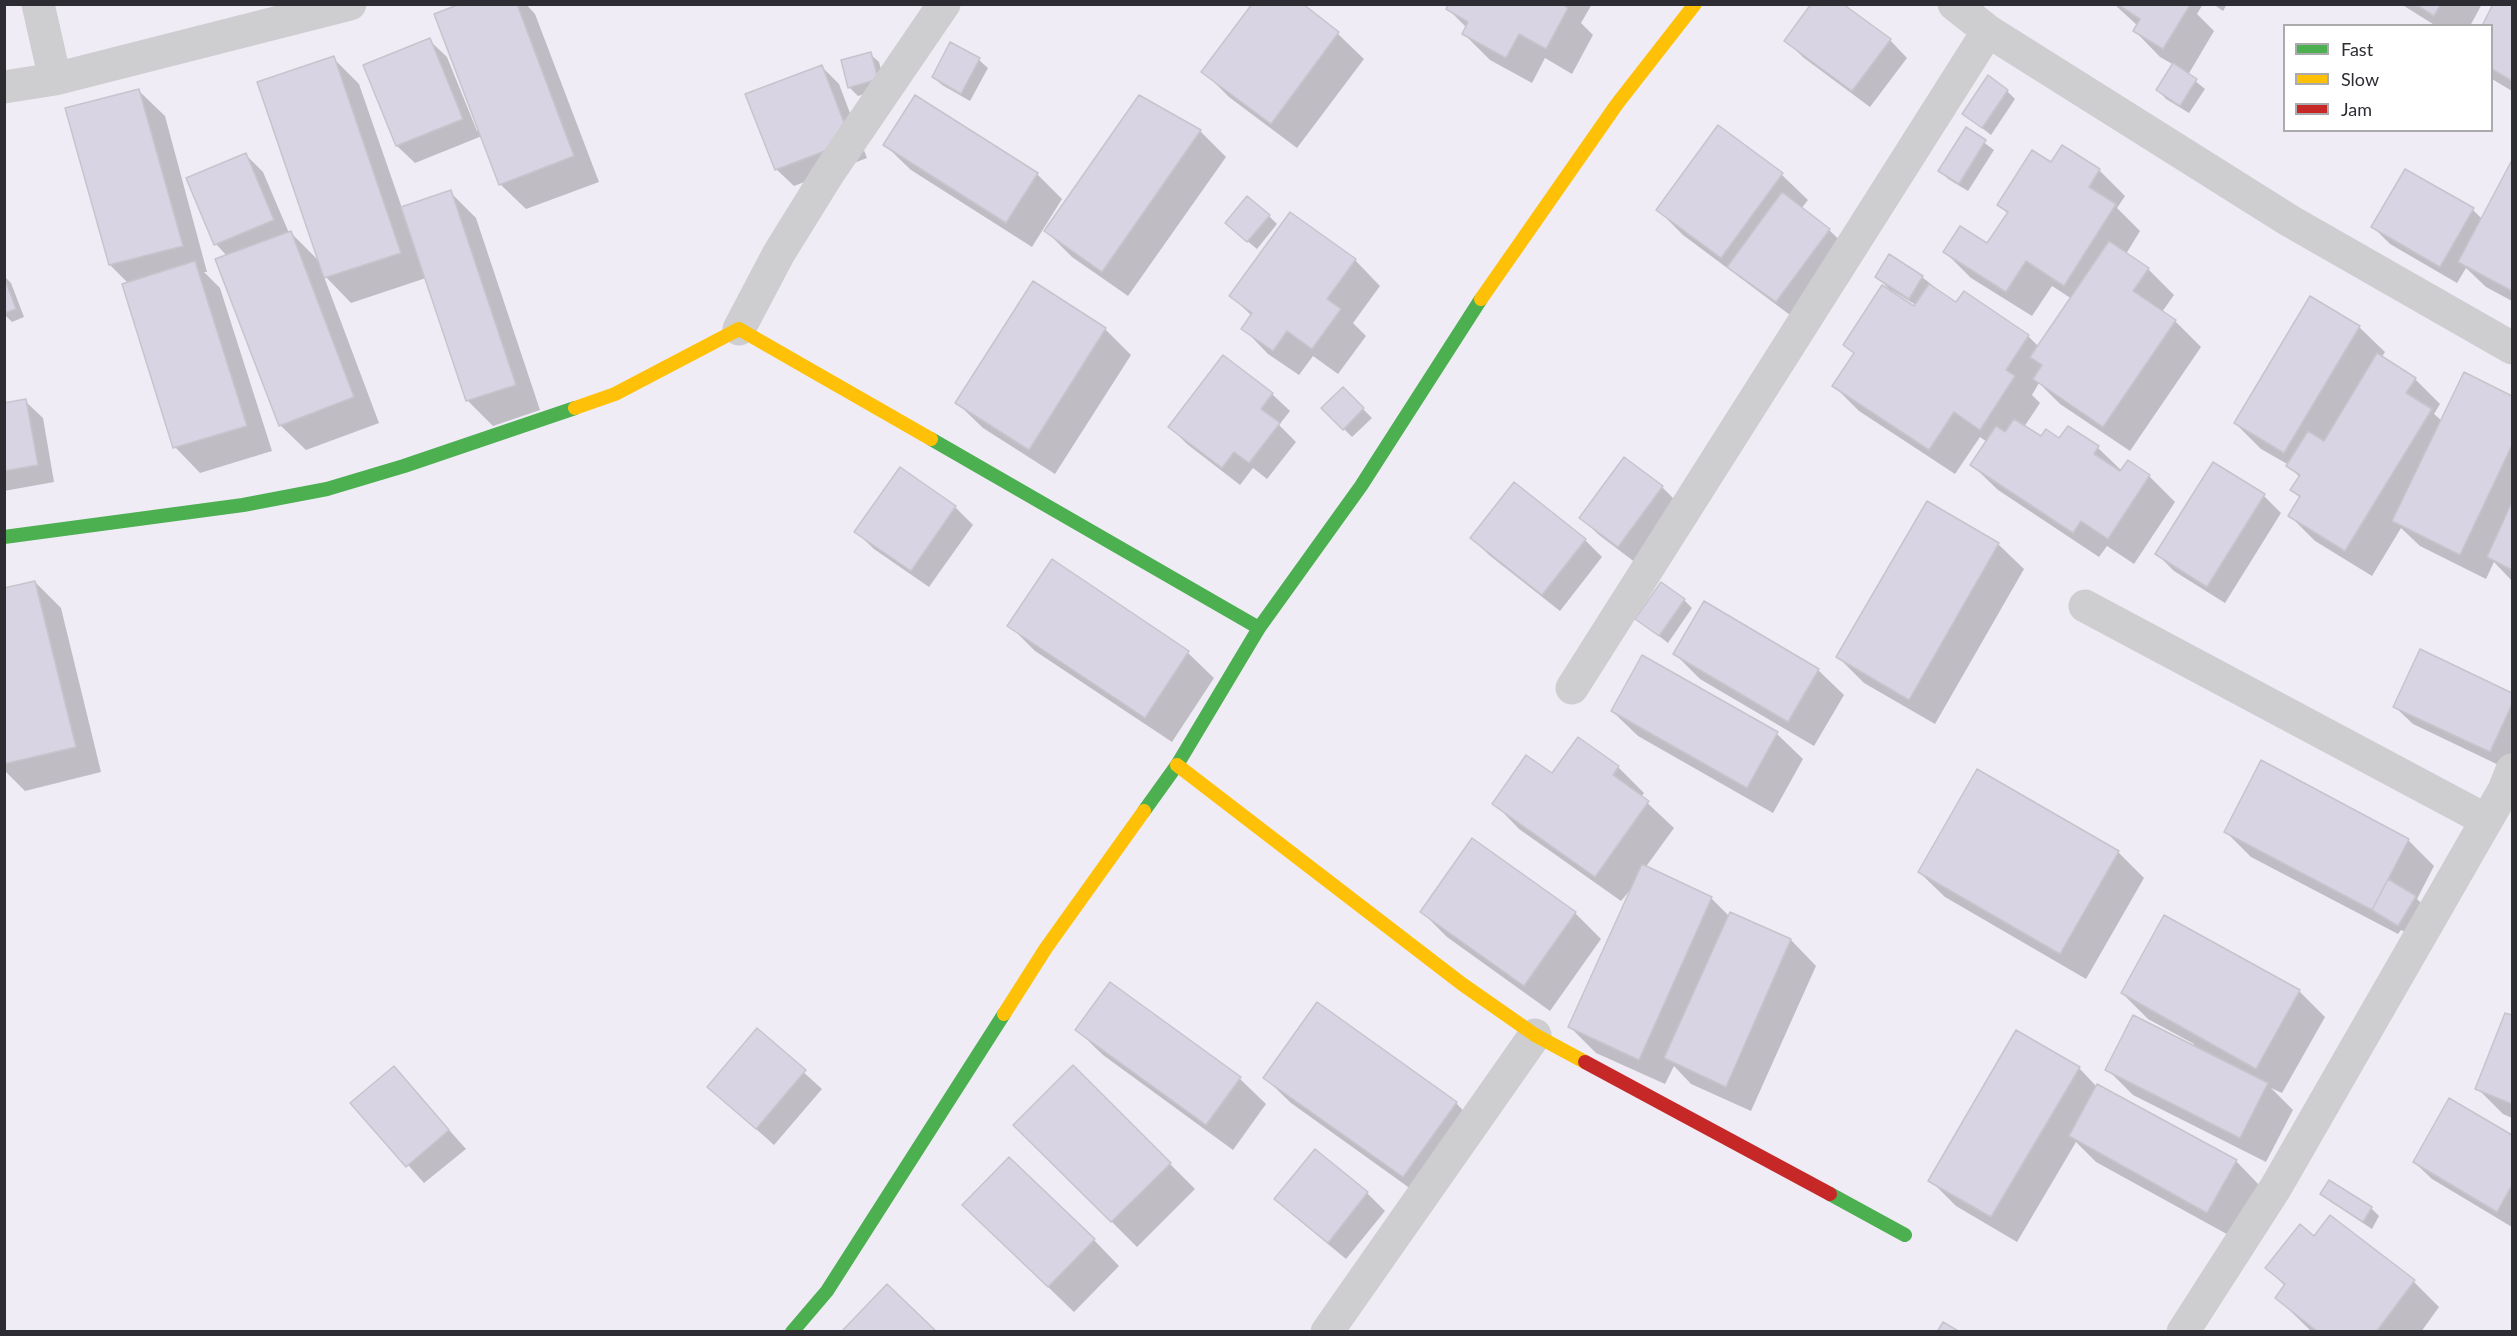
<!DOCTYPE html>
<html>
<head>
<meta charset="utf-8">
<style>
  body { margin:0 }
  #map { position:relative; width:2517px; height:1336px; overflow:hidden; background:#efecf6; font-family:Lato,sans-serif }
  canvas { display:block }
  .frame { position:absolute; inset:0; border:6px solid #2e2c33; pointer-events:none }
  .legend { position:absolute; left:2283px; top:24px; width:210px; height:108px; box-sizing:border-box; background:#fff; border:2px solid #ababad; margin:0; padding:8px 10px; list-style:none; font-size:18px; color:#2e2c33 }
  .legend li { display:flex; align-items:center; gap:12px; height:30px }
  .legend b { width:30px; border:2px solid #ababad }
</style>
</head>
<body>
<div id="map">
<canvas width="2517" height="1336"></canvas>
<div class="frame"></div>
<ul class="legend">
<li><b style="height:8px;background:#4caf50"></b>Fast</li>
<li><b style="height:8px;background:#ffc107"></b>Slow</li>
<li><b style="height:8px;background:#c62828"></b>Jam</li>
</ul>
</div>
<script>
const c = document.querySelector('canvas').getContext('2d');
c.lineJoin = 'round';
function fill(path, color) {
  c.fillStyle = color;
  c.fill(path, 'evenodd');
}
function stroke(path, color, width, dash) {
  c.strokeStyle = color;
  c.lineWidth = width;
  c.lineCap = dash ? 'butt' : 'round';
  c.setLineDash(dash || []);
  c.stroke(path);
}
const shadow = new Path2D(`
  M464,4H526L535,14L599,182L526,209L500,184L482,136L415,163L397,146L429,40L447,57L477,131L479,130Z
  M1300,4L1338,34L1364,59L1297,148L1229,97L1203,71Z
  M1451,4H1592L1581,23L1593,35L1572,74L1545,58L1532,83L1490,60L1464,34L1467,28L1448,9Z
  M2114,4H2203L2197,14L2214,31L2188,75L2205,89L2189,113L2166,99L2158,90L2174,65L2160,57L2135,31L2138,26Z
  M2213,4H2227L2223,11Z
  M2401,4H2482L2470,26H2436Z
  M2495,4H2512V91L2492,79V26Z
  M1890,40L1907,58L1870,107L1804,58L1786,41Z
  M951,44L979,60L988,68L970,101L942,85L933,77Z
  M870,54L879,62L886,88L858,96L849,87Z
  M333,58L359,84L402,208L450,192L476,218L540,410L493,426L467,400L426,278L351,303L323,274L379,423L306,450L280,425L227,256L216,244L246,155L263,172L289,233H291L320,262Z
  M822,67L839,84L867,158L794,186L776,169Z
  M139,91L165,116L207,272H204L220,288L272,451L200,473L175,447L129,284L110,265Z
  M2007,91L2015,99L1991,135L1964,114Z
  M1139,97L1200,131L1226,157L1128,296L1072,257L1046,231Z
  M1718,127L1782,175L1808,200L1801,209L1829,230L1847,247L1794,318L1683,235L1658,210Z
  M1966,129L1994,150L1968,191L1948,179L1940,171Z
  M885,145L1037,174L1062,199L1032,247L911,170Z
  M2512,163V301L2486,287L2466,268L2457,283L2390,244L2373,227L2473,210L2482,219Z
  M2051,164L2099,170L2125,196L2117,208L2140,231L2126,254L2148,269L2174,295L2162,312L2175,321L2201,347L2130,451L2060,404L2039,383L2032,395L2040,403L2024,427L2041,438L2059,440L2068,428L2098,448L2122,471L2149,476L2175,502L2134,564L2107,546L2099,557L1998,490L1972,465L1987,442L1980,437L1955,474L1859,411L1834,386L1855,355L1845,345L1890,290L1877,277L1890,256L1922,277L1956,304L2028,336L2039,347L2072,299L2052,286L2032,316L1971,278L1945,252L1988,245L2008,214L1999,205ZM1891,290L1916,305L1915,308L1890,292Z
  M1269,216L1277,224L1257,249L1235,231Z
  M1355,260L1380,286L1353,323L1366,336L1338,374L1313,356L1299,375L1268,354L1243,328L1252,316L1231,296Z
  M4,276L11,283L24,317L12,322L4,314Z
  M1033,283L1105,329L1131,355L1055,474L983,428L957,403Z
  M2359,327L2385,352L2381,358L2415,379L2440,404L2434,414L2442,421L2464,374L2512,398V581L2494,562L2486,579L2420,546L2401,528L2372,576L2315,541L2290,516L2300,498L2292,490L2300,478L2289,465L2261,449L2235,423Z
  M1343,389L1372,418L1352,437L1323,408Z
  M1272,394L1290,411L1279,425L1296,442L1267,479L1253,468L1240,485L1187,444L1170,427Z
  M25,401L43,418L54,482L4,491V404Z
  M2214,464L2264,496L2281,513L2225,603L2174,571L2157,554Z
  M900,469L955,507L973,525L929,587L874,549L856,532Z
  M1662,487L1679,504L1636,563L1599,535L1581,518Z
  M1472,538L1585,540L1602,557L1560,611L1489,555Z
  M1998,544L2024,569L1935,724L1864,683L1838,657Z
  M1052,561L1188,653L1214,678L1172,742L1035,651L1009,625Z
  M35,582L61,608L101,772L25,791L4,770V590Z
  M1684,600L1692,608L1668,643L1637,619Z
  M2421,651L2512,694V758L2507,769L2413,724L2395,707Z
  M1675,654L1818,670L1844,695L1814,746L1700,679Z
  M1643,657L1777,734L1803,759L1773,813L1638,736L1612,711Z
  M2262,762L2408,840L2434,866L2417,899L2423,905L2407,933L2401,930L2398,934L2251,857L2226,832Z
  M1618,767L1644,793L1641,797L1674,828L1645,868L1711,898L1729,916L1730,914L1791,940L1816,966L1751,1111L1691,1084L1674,1066L1665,1084L1596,1053L1570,1027L1632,888L1621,901L1519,829L1494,803L1553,775Z
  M1472,840L1575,913L1601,939L1550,1011L1447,937L1422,912Z
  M2118,852L2144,878L2086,979L1945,897L1919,872Z
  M1110,984L1240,1079L1266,1104L1233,1150L1103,1055L1077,1030Z
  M2299,991L2325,1017L2282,1093L2271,1088L2293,1110L2266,1162L2133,1095L2107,1069L2193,1047L2194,1044L2148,1019L2122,993Z
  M2506,1015L2512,1017V1118L2503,1114L2477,1088Z
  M757,1030L822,1089L774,1145L709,1087Z
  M1073,1067L1195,1189L1137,1247L1015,1125Z
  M394,1068L466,1149L424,1183L353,1103Z
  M2079,1068L2097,1087L2236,1161L2261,1187L2234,1238L2096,1162L2076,1142L2017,1242L1956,1206L1930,1180Z
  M1265,1078L1456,1103L1481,1129L1429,1202L1291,1103Z
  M2450,1100L2512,1137V1227L2432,1179L2414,1162Z
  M1315,1151L1367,1193L1385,1211L1346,1259L1294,1216L1276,1199Z
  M2322,1194L2371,1208L2379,1216L2372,1229L2331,1202Z
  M2330,1217L2414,1282L2439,1307L2421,1332H2312L2277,1298L2285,1286L2267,1268L2315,1238Z
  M990,1231L1094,1240L1119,1266L1074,1312Z`);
const building = new Path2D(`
  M460,4H517L574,156L499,185L434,14Z
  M1252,4H1303L1339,32L1271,124L1201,72Z
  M1449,4H1562L1568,8L1546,49L1519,34L1506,58L1462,34L1468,22L1446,9Z
  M1811,4H1843L1891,39L1852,91L1784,41Z
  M2117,4H2190V5L2163,49L2133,31L2140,19Z
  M2415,4H2441L2434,16Z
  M2493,4H2512V81L2492,69V26H2482Z
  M430,38L463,119L396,146L363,65Z
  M950,42L980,58L961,94L932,77Z
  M871,52L878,79L848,88L841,60Z
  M334,56L401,253L324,278L257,82Z
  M2173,63L2197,79L2180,106L2156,90Z
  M822,65L851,141L775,170L745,94Z
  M1988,75L2008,90L1982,128L1962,114Z
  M139,89L183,246L109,265L65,108Z
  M915,95L1038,173L1006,223L883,145Z
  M1139,95L1201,130L1102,272L1044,231Z
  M1718,125L1783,173L1721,258L1656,210Z
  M1966,127L1986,140L1959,184L1938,171Z
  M2062,145L2100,169L2089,187L2116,204L2064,286L2026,261L2006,292L1943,252L1960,226L1987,243L2008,212L1997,205L2032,150L2051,162Z
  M246,153L274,220L214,245L186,178Z
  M2512,160V291L2458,262Z
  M2405,169L2474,208L2440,267L2371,227Z
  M451,190L516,385L466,401L401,207Z
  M1782,192L1830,229L1776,302L1727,267Z
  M1247,196L1270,215L1247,242L1225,223Z
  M1290,212L1356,259L1327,299L1341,309L1312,349L1287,331L1273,351L1241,329L1252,313L1229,296Z
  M291,231L354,397L279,426L215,259Z
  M2109,241L2149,268L2133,291L2176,320L2103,427L2033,379L2042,365L2030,357Z
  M1889,254L1923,276L1909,299L1875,277Z
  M195,261L247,426L173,448L122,284Z
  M4,277L16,309L4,313Z
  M1033,281L1106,328L1029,450L955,403Z
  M1929,284L1956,302L1964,291L2029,335L2006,370L2015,376L1980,430L1954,412L1929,450L1832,386L1854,353L1843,345L1882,285L1914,306Z
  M2310,296L2360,326L2284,453L2234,423Z
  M2377,353L2416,378L2406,393L2432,409L2345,551L2288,516L2300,496L2290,490L2300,475L2286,466L2308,431L2324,441Z
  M1223,355L1273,393L1261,409L1280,423L1249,463L1234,452L1222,468L1168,427Z
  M2464,372L2512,396V445L2460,555L2392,521Z
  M1343,387L1364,408L1343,430L1321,408Z
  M26,399L38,465L4,471V403Z
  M2014,419L2041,436L2046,429L2059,438L2068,426L2099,446L2094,454L2120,471L2128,460L2150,475L2108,539L2081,521L2073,533L1970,465L1996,426L2005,432Z
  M1624,457L1663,486L1618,547L1579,518Z
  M2213,462L2265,494L2207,587L2155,554Z
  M900,467L956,506L911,571L854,532Z
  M1514,482L1586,539L1542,595L1470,538Z
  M1927,501L1999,543L1909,700L1836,657Z
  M2512,502V570L2487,557Z
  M1052,559L1189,651L1145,718L1007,626Z
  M35,581L76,747L4,764V588Z
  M1661,582L1685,599L1659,636L1635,619Z
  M1704,601L1819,669L1788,722L1673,654Z
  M2420,649L2512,693V704L2490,752L2393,707Z
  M1642,655L1778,732L1747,788L1611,711Z
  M1578,737L1619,766L1613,775L1649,801L1595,877L1492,804L1526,755L1552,773Z
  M2261,760L2409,839L2372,910L2224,832Z
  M1977,769L2119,851L2060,954L1918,872Z
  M1472,838L1576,912L1524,986L1420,912Z
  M1642,864L1712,897L1639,1060L1568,1027Z
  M2388,879L2416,896L2398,926L2372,910Z
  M1730,912L1791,939L1726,1087L1664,1058Z
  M2164,915L2300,990L2256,1069L2121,993Z
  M1110,982L1241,1077L1206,1125L1075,1030Z
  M1317,1002L1457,1102L1403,1177L1263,1078Z
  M2505,1013L2512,1015V1104L2475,1089Z
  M2133,1015L2268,1083L2240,1138L2105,1070Z
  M757,1028L806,1070L756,1129L707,1087Z
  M2016,1030L2080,1067L1991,1217L1928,1181Z
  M1073,1065L1171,1163L1111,1222L1013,1125Z
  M394,1066L449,1130L406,1167L350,1103Z
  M2097,1084L2237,1160L2207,1213L2069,1136Z
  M2449,1098L2512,1135V1185L2497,1212L2413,1162Z
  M1315,1149L1368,1192L1328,1243L1274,1199Z
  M1009,1157L1095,1239L1048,1287L962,1205Z
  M2329,1180L2372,1207L2363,1222L2320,1194Z
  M2330,1215L2415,1280L2376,1332H2318L2275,1298L2285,1284L2265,1268L2300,1224L2314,1236Z
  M887,1284L937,1332H841Z
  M1943,1322L1960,1332H1937Z`);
const street = new Path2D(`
  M38,4L55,79
  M1954,4L1988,31L2290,221L2512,348
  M4,87L55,79L350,4
  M739,329L779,253L828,174L944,4
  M2085,606L2486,820
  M1572,688L1988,31
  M1327,1332L1535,1035
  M2183,1332L2276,1187L2504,790L2512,770`);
const fast = new Path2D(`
  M931,439L1259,628
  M4,537L243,505L327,489L404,466L575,408
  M1144,811L1177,765L1259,628L1361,486L1481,299
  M1830,1194L1905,1235
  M792,1332L827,1291L1004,1014`);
const slow = new Path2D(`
  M1481,299L1617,104L1695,4
  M575,408L615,394L739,329L931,439
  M1177,765L1462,984L1535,1035L1585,1062
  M1004,1014L1046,948L1144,811`);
const jam = new Path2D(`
  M1585,1062L1830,1194`);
fill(shadow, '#0003');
fill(building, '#d8d4e3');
stroke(building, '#c6c4cc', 1.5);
stroke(street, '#cecdd0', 33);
stroke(fast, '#4caf50', 14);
stroke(slow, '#ffc107', 14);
stroke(jam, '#c62828', 14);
</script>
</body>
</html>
